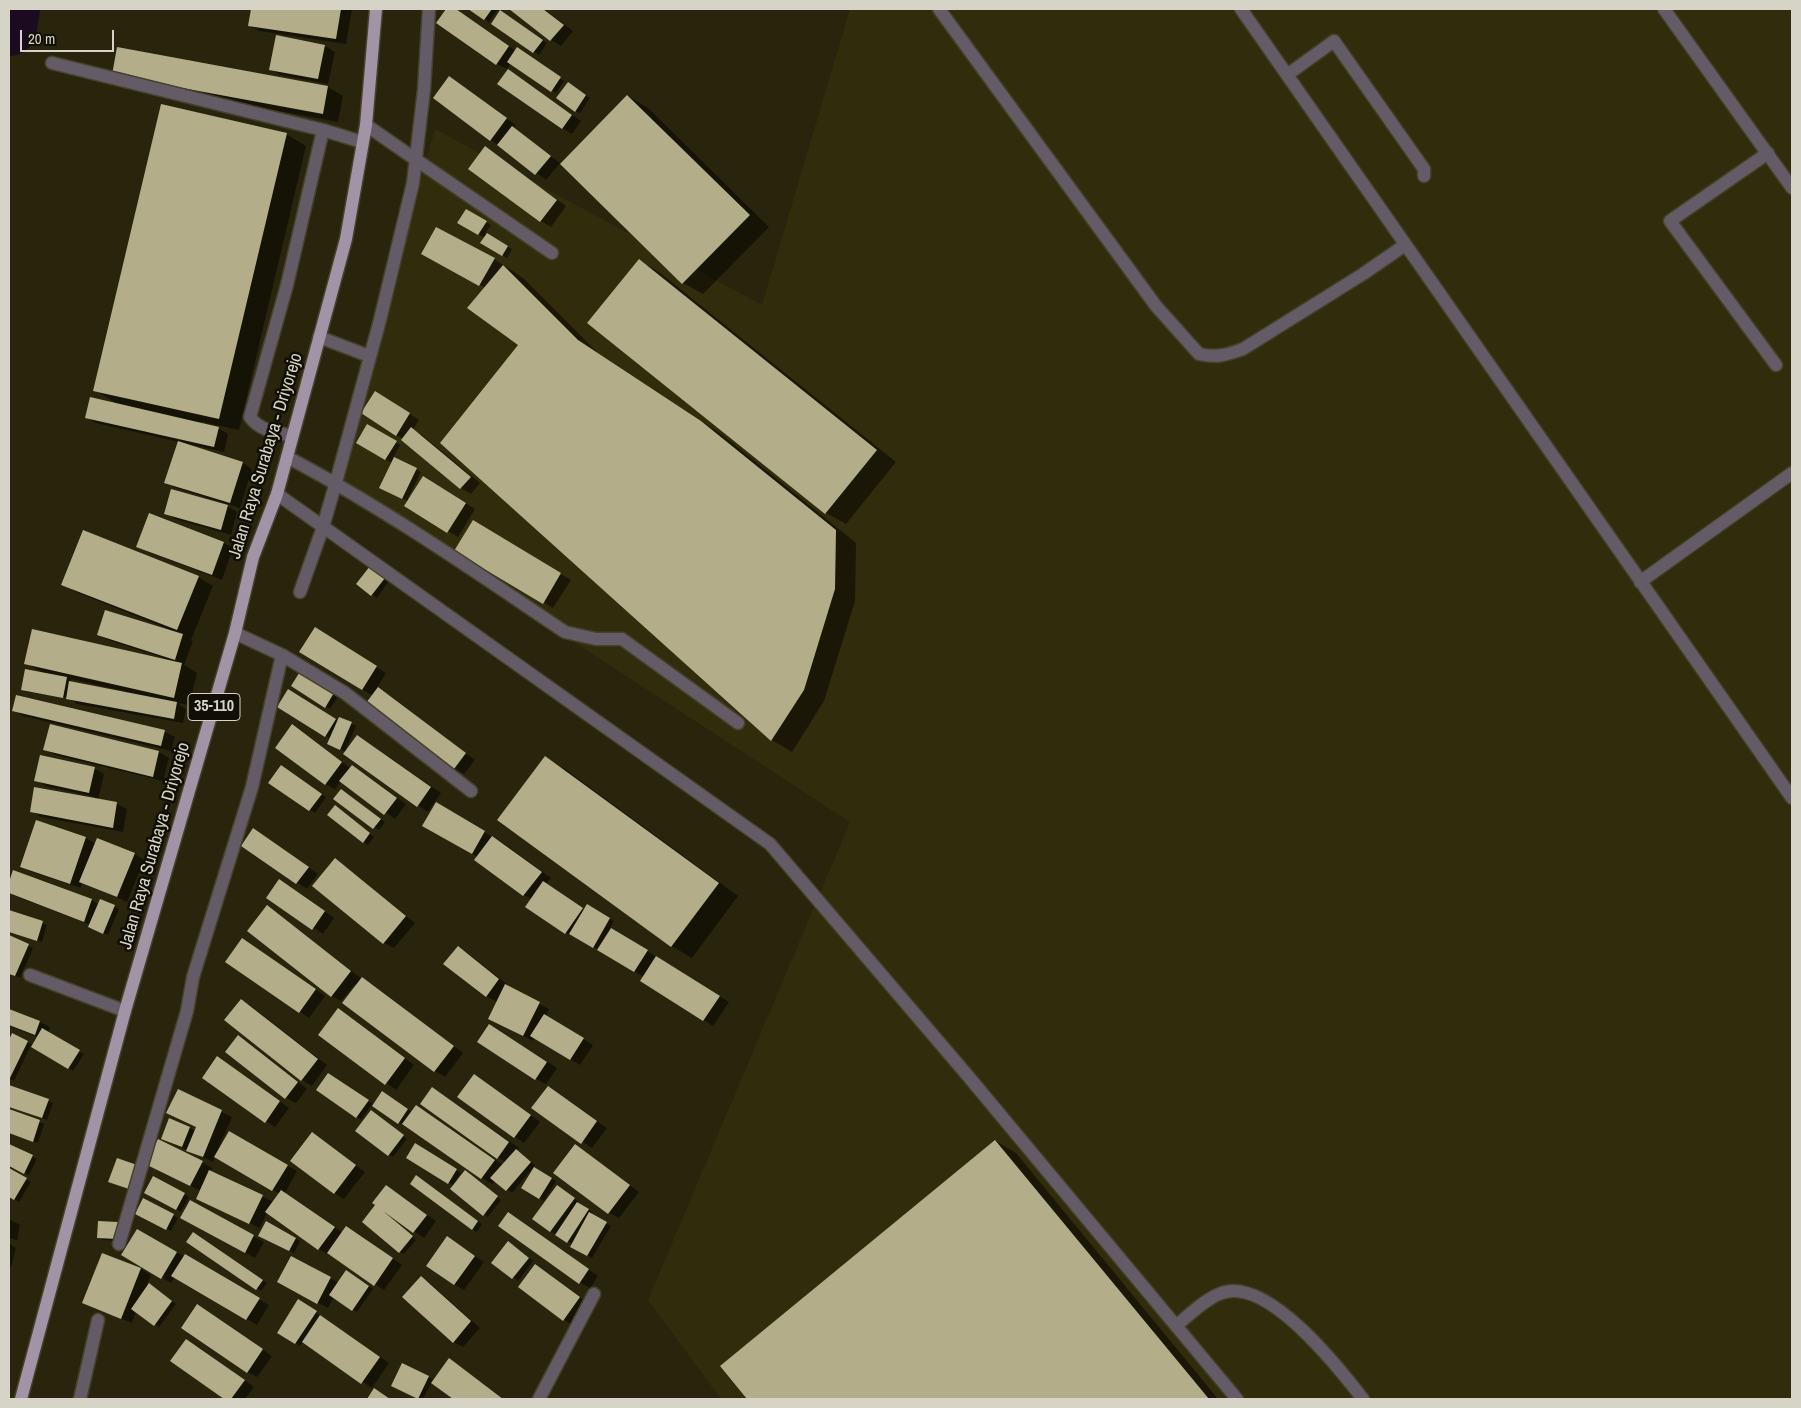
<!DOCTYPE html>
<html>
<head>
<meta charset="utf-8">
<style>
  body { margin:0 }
  #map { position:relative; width:1801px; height:1408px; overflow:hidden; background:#29250d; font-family:"Archivo Narrow",sans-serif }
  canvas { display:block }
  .frame { position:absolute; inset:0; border:10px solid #d6d4c6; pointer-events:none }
  .scale { position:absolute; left:20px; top:30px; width:94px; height:22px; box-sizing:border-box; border:2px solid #d6d4c6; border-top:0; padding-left:6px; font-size:15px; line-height:18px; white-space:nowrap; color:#d6d4c6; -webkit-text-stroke:4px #100e05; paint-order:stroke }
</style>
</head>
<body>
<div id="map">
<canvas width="1801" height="1408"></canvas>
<div class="frame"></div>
<div class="scale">20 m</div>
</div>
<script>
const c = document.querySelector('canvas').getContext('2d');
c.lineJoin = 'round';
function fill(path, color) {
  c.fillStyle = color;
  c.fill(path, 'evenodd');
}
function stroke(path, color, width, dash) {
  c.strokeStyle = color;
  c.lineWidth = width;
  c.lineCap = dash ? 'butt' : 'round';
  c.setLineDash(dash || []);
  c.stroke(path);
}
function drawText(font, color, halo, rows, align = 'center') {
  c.font = font + ' "Archivo Narrow",sans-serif';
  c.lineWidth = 5;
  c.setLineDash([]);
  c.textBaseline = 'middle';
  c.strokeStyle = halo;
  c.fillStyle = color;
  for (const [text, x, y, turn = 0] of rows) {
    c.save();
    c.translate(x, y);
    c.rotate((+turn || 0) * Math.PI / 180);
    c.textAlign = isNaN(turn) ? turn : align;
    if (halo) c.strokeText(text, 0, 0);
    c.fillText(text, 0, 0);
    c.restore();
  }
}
const built = new Path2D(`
  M850,9H1792V1399H721L648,1300L850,822L335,486L435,129L762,305Z`);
const shadow = new Path2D(`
  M252,9H352L346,44L259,31L249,25Z
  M447,9H455L459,11L516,51H522L564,81L556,93L511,63L507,69L497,64L438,22Z
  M470,9H498L489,22Z
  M511,9H544L573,31L561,46L551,40Z
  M505,15L547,43L539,55L492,23Z
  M325,46L335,52L328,84L280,75L270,69Z
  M518,77L581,121L572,134L562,128Z
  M450,78L516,125L513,128L560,163L546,180L491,140Z
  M129,83L328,87L343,96L338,122Z
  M573,86L590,98L580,113L575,111Z
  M628,96L648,108L769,227L703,294L683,283Z
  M286,134L306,146L239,430L202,422L201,424L218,428L228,434L224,452L192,445L191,447L243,463L252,469L240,508L176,488L166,482L179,442L96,423L86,417L119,405L95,390Z
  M486,148L566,206L551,227L541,221Z
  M466,210L491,225L485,233L512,249L507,258L482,243L485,238L459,223Z
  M423,254L494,259L523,278L598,353L721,434L856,543L855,601L824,701L792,752L772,740L441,443L519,345L486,288Z
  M639,261L659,272L896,462L846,524L826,513L589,323Z
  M386,398L419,420L413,430L422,435L480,483L471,494L461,488L403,440L404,439L396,435Z
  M367,425L400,445L393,458L421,472L408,498L409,499L433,483L475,509L458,537L405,506L408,501L385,490L392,463L357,442Z
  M227,506L237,512L231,535L175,519L165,513Z
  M473,522L571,580L553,608L456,550Z
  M84,532L198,577L213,586L191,640L193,641L184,665L197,673L189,705L177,703L186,709L183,723L77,704L68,698L27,692L22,689L43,673L26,663L164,660V658L108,640L98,635L165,630L166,628L78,593L63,584ZM71,679L124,691L123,693L70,683Z
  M224,543L233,548L222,580L148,552L138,546Z
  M374,570L389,581L377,598L357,584Z
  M325,635L386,673L377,688L388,694L475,760L464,774L454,768L373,696L301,651Z
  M302,671L339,695L330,709L293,686Z
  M17,696L165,732L175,737L171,751L23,716L14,710Z
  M299,696L338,721L339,718L356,726L346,749L367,742L441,793L428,812L344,754L346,752L333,746L331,739L279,707Z
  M51,725L159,752L169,758L163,781L55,755L45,749Z
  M302,732L350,768L352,766L362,772L406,804L395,819L341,781L335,789L325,784Z
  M545,758L565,769L738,896L692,958L672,946L499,820Z
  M94,768L104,774L98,800L117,804L127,809L123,832L41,817L31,811L95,800V797L45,786L36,780Z
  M285,769L326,797L315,813L270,783Z
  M346,793L385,822L379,830L335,799Z
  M436,804L503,843L551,878L546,884L585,910L587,905L614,921L610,928L729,1002L713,1026L642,980L644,977L598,949L566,933L527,907L532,899L524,895L478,857L424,826Z
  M340,810L374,837L368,845L363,842Z
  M264,836L318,874L307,889L243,845Z
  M86,838L96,844L135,854L144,860L127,902L82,882L81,888L32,872L22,867Z
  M335,860L345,866L415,923L394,948L384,943Z
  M14,872L92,900L99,905L114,906L119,909L108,935L94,929L91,925L17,897L9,893V886Z
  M289,886L334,918L323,934L268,897Z
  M268,907L277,913L362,979L372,984L463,1053L445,1077L435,1071L344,1003L356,986L355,984L341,1001L331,996Z
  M9,911L47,925L42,942L9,932Z
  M9,937L33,948L20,978L9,973Z
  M252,945L325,996L309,1018L300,1012Z
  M458,947L468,953L509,986L508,987L549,1009L546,1016L593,1045L580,1065L535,1038L533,1041L499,1024L497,1002L486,996Z
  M241,1000L251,1006L327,1065L312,1086L302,1080L226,1020Z
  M9,1010L40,1022L50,1027L48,1033L84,1054L73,1071L31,1045L14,1081L9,1078V1043L13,1035L33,1045L38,1037L9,1026Z
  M339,1010L414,1065L396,1090L320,1034Z
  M499,1031L557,1068L546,1084L536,1079Z
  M238,1036L248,1042L307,1089L296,1103L286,1098L227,1051Z
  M227,1064L289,1108L275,1127L266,1121Z
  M474,1075L540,1122L524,1143L515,1137Z
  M333,1077L374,1105L387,1095L412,1112H426L503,1165L506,1162L498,1158L433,1088L519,1148L517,1151L535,1165L512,1193L495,1180L492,1184L482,1178L404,1124L399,1123L372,1104L361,1120L357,1117L318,1090Z
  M9,1086L53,1103L47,1120L9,1106Z
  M548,1087L607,1128L592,1148L533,1108Z
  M178,1090L232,1117L219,1147L220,1148L230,1133L297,1171L285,1193L343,1233H357L402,1265L384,1290L330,1254L329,1255L319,1249L267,1213L260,1228L207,1204L201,1191L157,1170L202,1162L212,1168L210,1172L274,1202L280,1194L215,1157L213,1162L167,1141L190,1128L195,1131L197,1127Z
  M9,1111L44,1124L38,1143L9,1133Z
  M376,1114L407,1139L393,1157L357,1130Z
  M313,1134L365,1172L344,1199L334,1193Z
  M996,1141L1016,1153L1218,1399H749L721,1367Z
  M9,1145L37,1159L29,1175L9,1167Z
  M416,1145L461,1173L456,1180L457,1181L470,1174L501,1200L488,1217L454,1186L408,1158Z
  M585,1152L639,1192L619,1218L609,1213Z
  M9,1169L31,1182L19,1202L9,1196Z
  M535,1169L556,1181L544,1201L523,1188Z
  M154,1178L189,1197L181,1212L145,1193Z
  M421,1179L482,1224L477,1232L472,1229Z
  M387,1187L436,1221L424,1238L388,1213L386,1215L416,1240L404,1254L400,1252L377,1205Z
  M562,1189L579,1202L578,1203L593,1213L591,1215L611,1226L592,1258L571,1246L572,1244L550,1231Z
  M144,1200L178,1218L171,1231L137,1213Z
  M191,1202L264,1242L255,1258L191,1223Z
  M9,1219L20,1225L17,1240L9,1238Z
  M518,1220L598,1276L590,1288L580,1283Z
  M266,1223L300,1241L294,1253L260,1235Z
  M118,1224L122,1226V1241L103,1240L99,1237Z
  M138,1230L269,1305L257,1325L175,1277L171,1283L123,1255Z
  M198,1236L267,1283L261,1291L188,1241Z
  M9,1243L16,1248L11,1267H9Z
  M457,1244L484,1262L464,1290L454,1284Z
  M513,1245L533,1261L518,1281L493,1263Z
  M103,1254L141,1269L151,1275L147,1284L176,1304L159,1327L136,1311L132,1323L93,1308L83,1302Z
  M291,1257L339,1283L351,1274L373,1289L357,1312L334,1297L328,1308L288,1287Z
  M536,1265L589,1304L573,1325L564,1320Z
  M421,1278L431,1284L480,1328L463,1347L453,1342Z
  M299,1301L389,1363L372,1388L303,1341L300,1346L278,1332Z
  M207,1312L272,1356L257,1377L247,1372Z
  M197,1346L254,1387L245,1399H226L172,1361Z
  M450,1360L459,1366L504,1399H455L432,1382L423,1399H419L397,1388L428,1377L434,1380Z`);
const river = new Path2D(`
  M9,28L12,9`);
const building = new Path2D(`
  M251,9H341L336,39L248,26Z
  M446,9H456L509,46L496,65L436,23Z
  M468,9H492L484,20Z
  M509,9H543L564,25L550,41Z
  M500,10L543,40L533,53L491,24Z
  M276,35L325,45L318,79L269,70Z
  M117,47L328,86L323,114L112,75Z
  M517,47L561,77L551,92L507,62Z
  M508,69L572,115L562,129L497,84Z
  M449,76L507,118L490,141L433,98Z
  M568,82L586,95L575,112L556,98Z
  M627,95L750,215L682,284L560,164Z
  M161,104L287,133L219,419L93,391Z
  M512,126L551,156L535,175L497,145Z
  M485,146L557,200L540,222L468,169Z
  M466,209L487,221L478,235L457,223Z
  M436,227L495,258L479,286L421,254Z
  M487,233L508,246L502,256L480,243Z
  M639,259L877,450L825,514L587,323Z
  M503,265L578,340L701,421L836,530L835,589L804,690L771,741L440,443L518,345L467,308Z
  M375,391L410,413L396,436L361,413Z
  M90,397L219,427L214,447L85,418Z
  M367,424L397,441L385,460L356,443Z
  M411,427L471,477L460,489L401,440Z
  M178,441L243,462L230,503L164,483Z
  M394,457L417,468L402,499L379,488Z
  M423,476L466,503L447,533L404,506Z
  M171,489L228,505L221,530L164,514Z
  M149,513L224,542L212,575L136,547Z
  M473,520L561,573L543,604L454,551Z
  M83,530L199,576L177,630L61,585Z
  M370,566L385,578L371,596L356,584Z
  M105,610L183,634L175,660L97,635Z
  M315,627L377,666L362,690L299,652Z
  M32,629L182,663L174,698L24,664Z
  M25,669L67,677L63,698L21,690Z
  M301,670L335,691L325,708L291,686Z
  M69,681L177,702L174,719L66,699Z
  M378,687L466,753L454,769L366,703Z
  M288,689L336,719L325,737L277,707Z
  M16,695L165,730L161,746L12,711Z
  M339,717L352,722L340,750L327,744Z
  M50,724L159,751L153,777L43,750Z
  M292,724L342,762L325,785L275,748Z
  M357,735L431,787L417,807L343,754Z
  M40,755L95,767L89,793L34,781Z
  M545,756L719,883L671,947L497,820Z
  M281,765L322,794L309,811L268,783Z
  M352,765L397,798L384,815L339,781Z
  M34,787L117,802L113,828L30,812Z
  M341,789L381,819L373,829L333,799Z
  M436,802L485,831L472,854L422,826Z
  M335,805L370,833L363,843L327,815Z
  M36,820L86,837L70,884L20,867Z
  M253,828L309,867L296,884L241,846Z
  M492,836L542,872L523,896L474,860Z
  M97,838L135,853L117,897L79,882Z
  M335,858L406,916L383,944L312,886Z
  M13,870L92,899L84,922L9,893V882Z
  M279,879L325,911L312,930L266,898Z
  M543,881L583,908L565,934L525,907Z
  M100,899L115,905L103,934L88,927Z
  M587,904L610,918L593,948L569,934Z
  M267,905L351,971L331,997L247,931Z
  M9,910L43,921L37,941L9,932Z
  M611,928L648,950L634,972L597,950Z
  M9,935L29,944L15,976L9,974Z
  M242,938L316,989L299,1013L225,962Z
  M458,946L499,979L486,997L443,964Z
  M656,956L720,996L703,1021L640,981Z
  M362,977L454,1046L434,1072L342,1003Z
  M505,984L540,1002L523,1036L488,1019Z
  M241,999L318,1059L301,1081L224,1020Z
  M338,1008L405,1058L385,1085L318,1035Z
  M9,1009L40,1021L35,1035L9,1025Z
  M544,1014L584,1038L570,1060L530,1036Z
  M489,1024L547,1062L535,1080L477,1042Z
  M42,1028L80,1050L68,1069L31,1047Z
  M12,1033L28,1041L9,1080V1040Z
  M238,1035L298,1082L285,1099L225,1052Z
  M217,1056L280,1101L265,1123L202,1078Z
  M328,1073L369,1100L356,1118L316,1090Z
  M474,1074L531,1115L514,1138L457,1097Z
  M9,1085L49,1099L42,1118L9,1107Z
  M548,1086L597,1121L581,1144L531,1108Z
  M432,1087L509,1142L497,1159L420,1104Z
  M178,1089L222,1110L203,1157L186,1151L196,1127L166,1113Z
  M382,1091L408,1109L398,1124L372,1106Z
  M416,1105L495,1160L481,1179L402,1124Z
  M9,1109L40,1120L33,1142L9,1133Z
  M371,1110L404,1135L388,1156L355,1131Z
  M169,1118L190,1127L182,1147L161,1139Z
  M229,1131L288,1165L272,1191L214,1157Z
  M312,1132L356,1165L334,1194L290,1161Z
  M158,1139L203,1161L190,1186L145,1164Z
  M995,1140L1209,1399H747L720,1366Z
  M415,1143L457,1169L448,1184L406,1158Z
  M9,1144L33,1155L24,1174L9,1166Z
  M575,1144L630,1185L608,1214L553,1173Z
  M516,1149L531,1162L506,1191L490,1178Z
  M117,1158L137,1165L129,1189L108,1182Z
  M534,1167L552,1178L539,1199L521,1188Z
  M9,1168L27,1178L14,1200L9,1197Z
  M209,1170L263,1195L249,1224L196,1199Z
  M465,1170L498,1196L483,1216L450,1189Z
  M416,1175L478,1221L472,1230L410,1184Z
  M153,1176L185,1193L176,1210L144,1193Z
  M386,1185L427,1215L413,1233L383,1211L413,1236L399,1253L362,1222L375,1205L372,1203Z
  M557,1185L575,1198L550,1232L532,1219Z
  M281,1190L335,1227L318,1250L265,1212Z
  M143,1198L174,1214L166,1230L135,1214Z
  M190,1200L254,1235L245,1253L180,1218Z
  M577,1202L589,1209L567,1243L555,1235Z
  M508,1212L589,1269L579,1284L498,1226Z
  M589,1212L607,1222L587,1256L570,1247Z
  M98,1221L118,1222L117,1239L97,1238Z
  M266,1221L296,1238L289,1251L258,1236Z
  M346,1226L393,1258L374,1286L327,1253Z
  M137,1229L177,1252L161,1279L121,1255Z
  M193,1232L263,1280L256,1290L186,1242Z
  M447,1236L475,1256L454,1285L426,1266Z
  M508,1241L529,1258L512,1279L491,1263Z
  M102,1253L141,1268L121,1319L82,1303Z
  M185,1254L260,1298L246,1320L171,1276Z
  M291,1256L331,1277L317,1304L277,1282Z
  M535,1264L580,1297L563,1321L518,1287Z
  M346,1270L369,1286L352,1311L329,1295Z
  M421,1276L471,1321L453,1343L402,1297Z
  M149,1283L172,1301L154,1326L131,1309Z
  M298,1299L317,1311L295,1344L277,1333Z
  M197,1304L263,1349L247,1373L181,1328Z
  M320,1315L380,1357L361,1384L302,1342Z
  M186,1339L245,1380L231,1399H224L170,1361Z
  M449,1358L503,1399H453L431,1383Z
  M402,1363L429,1376L418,1399L391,1386Z
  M374,1388L390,1399H367Z`);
const service = new Path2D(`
  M939,9L1156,306L1199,354C1216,358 1227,355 1243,349L1363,274L1405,245
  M1241,9L1792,798
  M1664,9L1792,188
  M52,63L323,130L362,142
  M1287,75L1334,41L1424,169V176
  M1768,153L1670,221L1776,365
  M415,159L552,253
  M292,436C276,432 260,431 250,417L287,285L323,130
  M287,457C384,508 474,571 565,632L596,639H622L738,723
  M277,494L770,844L968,1076L1237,1399
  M1640,582L1792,473
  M1176,1326C1189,1315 1203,1301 1219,1294C1265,1273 1339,1368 1363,1399`);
const minor = new Path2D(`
  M366,125L415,159
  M319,337L369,356
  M300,592L323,527L336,482L380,320L413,183L424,89L429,9
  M235,633L282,655L345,693L471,791
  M30,975L125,1011
  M119,1244L187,1011L193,977L252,787L282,655
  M80,1399L98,1320
  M539,1399L594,1294`);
const primary = new Path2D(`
  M21,1399L125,1011L235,633L253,557L277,494L287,457L346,239L366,125L376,9`);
const shields = [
  [214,707,52]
];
const shieldNames = [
  ["35-110",214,707]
];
const streetNames = [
  ["Jalan Raya Surabaya - Driyorejo",266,456,-73],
  ["Jalan Raya Surabaya - Driyorejo",155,846,-74]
];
fill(built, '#312c0c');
fill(shadow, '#0007');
stroke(river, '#1b0a20', 56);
fill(building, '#b3ae89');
stroke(service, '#45412b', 15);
stroke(minor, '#45412b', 15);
stroke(primary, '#45412b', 15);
stroke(service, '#635c66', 12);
stroke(minor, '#635c66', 12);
stroke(primary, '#a293a7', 12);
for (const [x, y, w] of shields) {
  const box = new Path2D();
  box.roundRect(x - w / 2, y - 13.5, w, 27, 4);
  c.fillStyle = '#100e05';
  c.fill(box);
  stroke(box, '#d6d4c6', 1);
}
drawText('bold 16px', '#d6d4c6', null, shieldNames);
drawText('18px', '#d6d4c6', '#100e05', streetNames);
</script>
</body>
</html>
